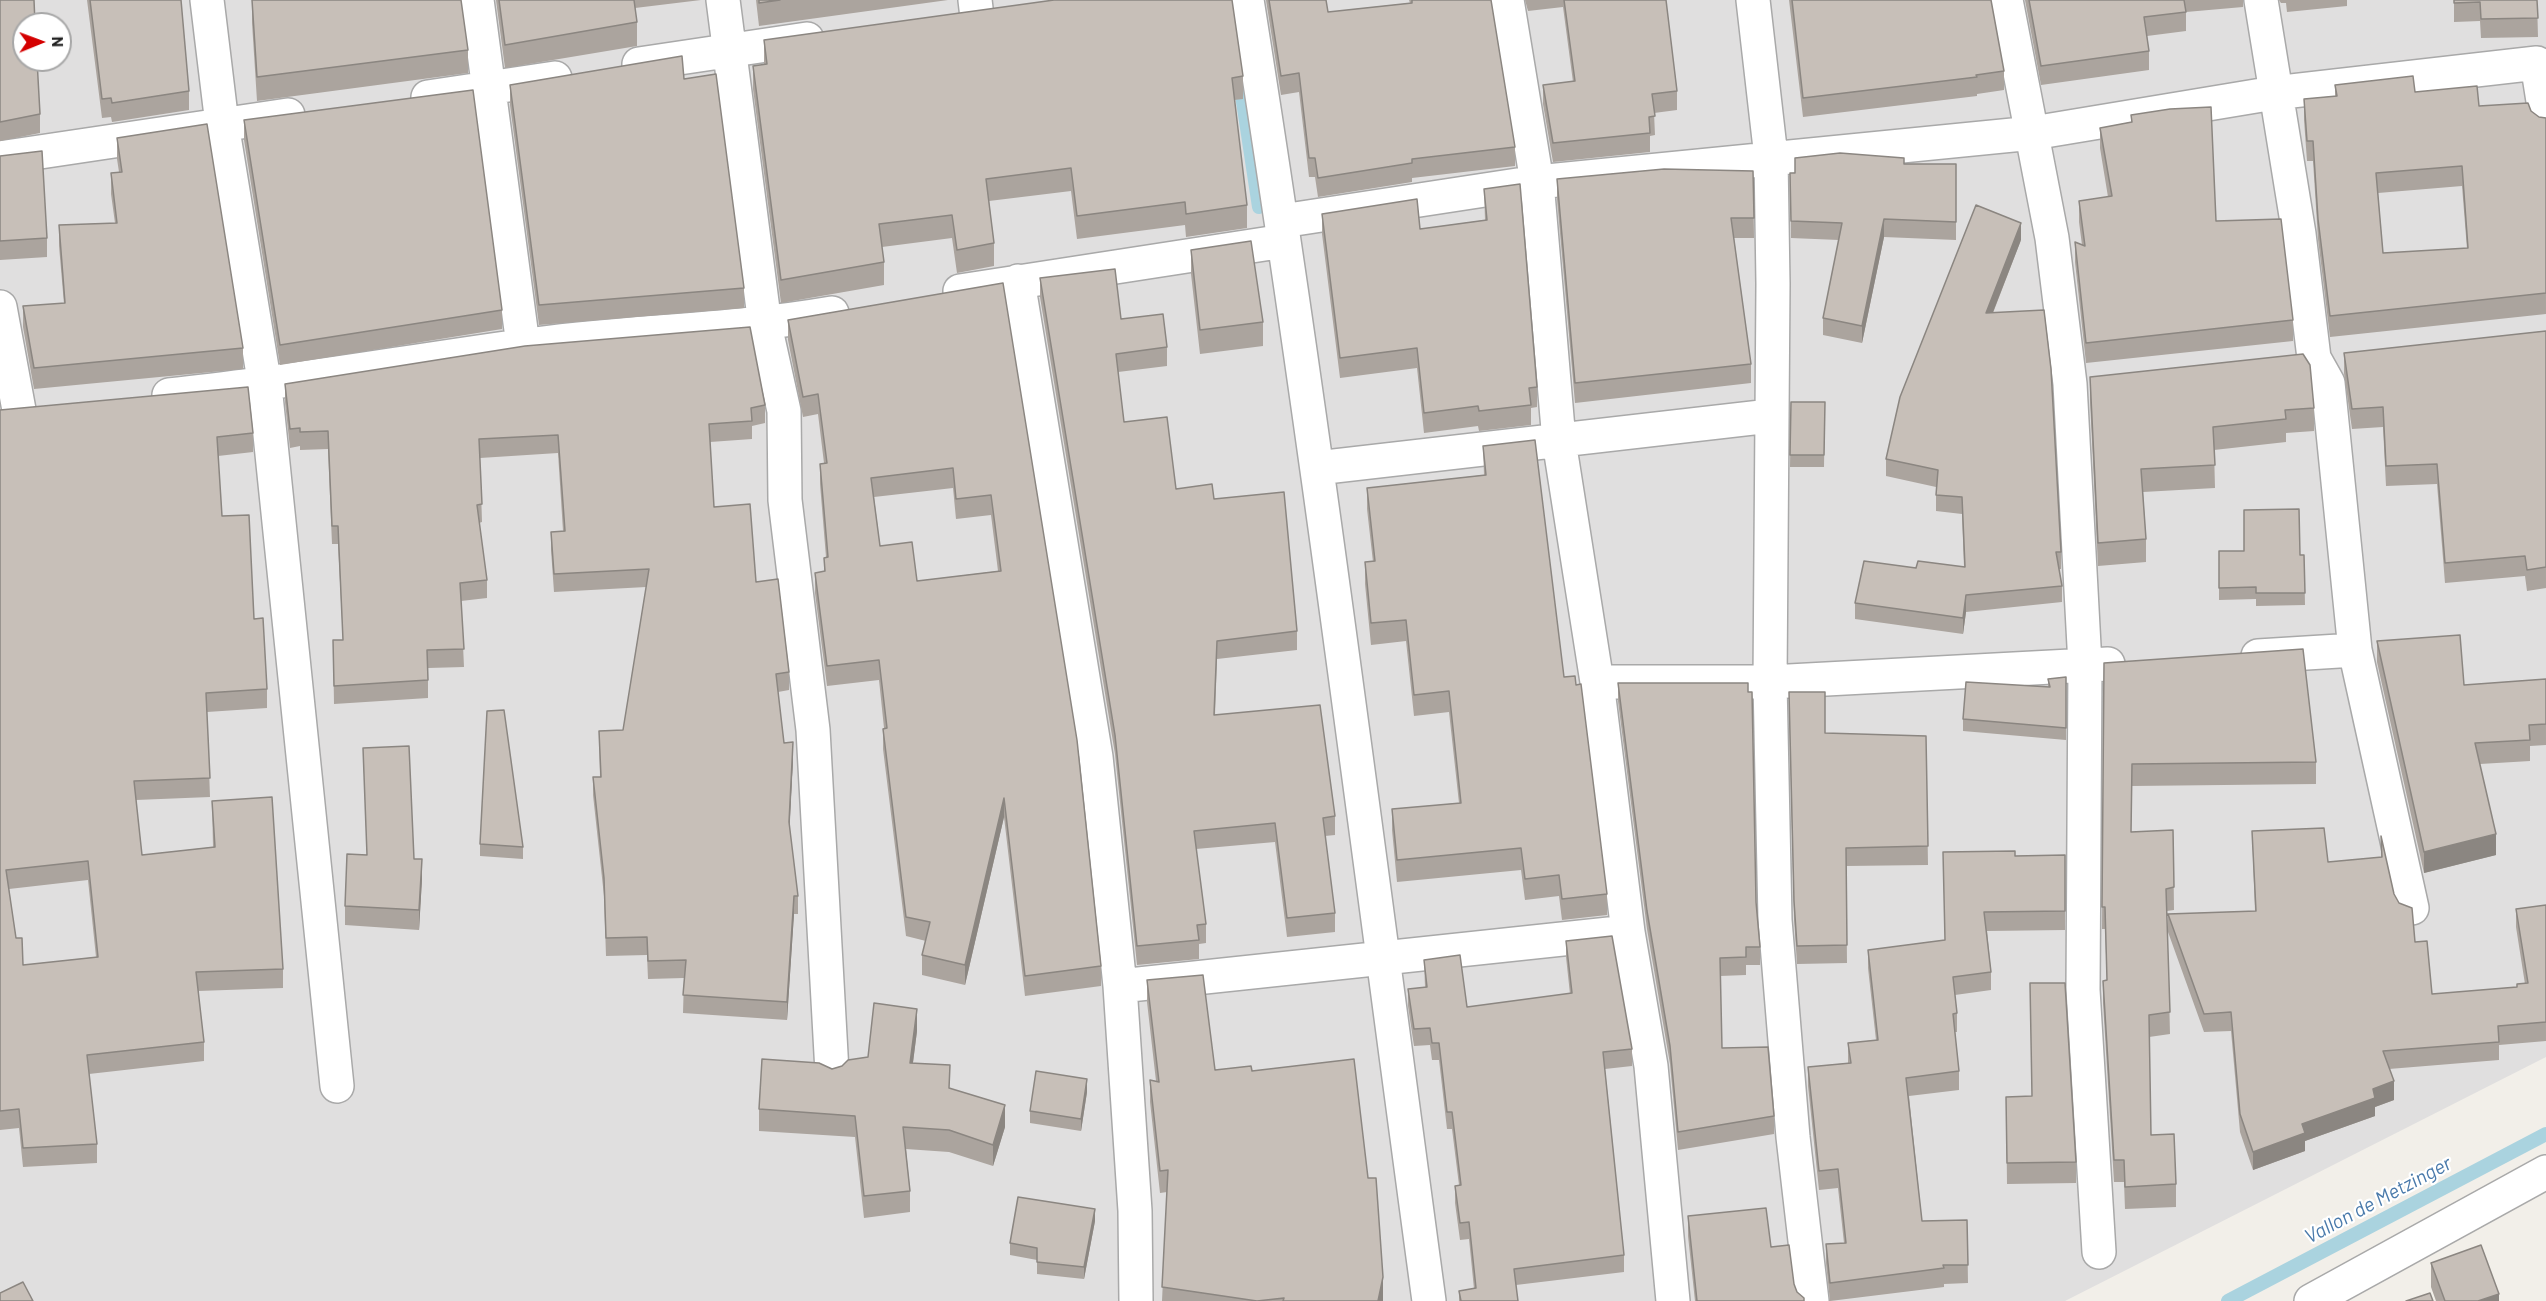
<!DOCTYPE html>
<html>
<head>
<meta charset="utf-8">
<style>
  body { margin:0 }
  #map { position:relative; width:2546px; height:1301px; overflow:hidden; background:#f2efe9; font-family:Barlow,sans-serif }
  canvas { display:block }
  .north { position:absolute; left:12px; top:12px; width:60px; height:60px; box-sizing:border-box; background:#fff; border:2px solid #a7a7a7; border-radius:50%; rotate:89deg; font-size:16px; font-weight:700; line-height:24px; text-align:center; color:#222 }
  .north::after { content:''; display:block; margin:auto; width:21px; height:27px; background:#d40000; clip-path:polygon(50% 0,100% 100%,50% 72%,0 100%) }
</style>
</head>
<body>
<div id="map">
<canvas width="2546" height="1301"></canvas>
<div class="north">N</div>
</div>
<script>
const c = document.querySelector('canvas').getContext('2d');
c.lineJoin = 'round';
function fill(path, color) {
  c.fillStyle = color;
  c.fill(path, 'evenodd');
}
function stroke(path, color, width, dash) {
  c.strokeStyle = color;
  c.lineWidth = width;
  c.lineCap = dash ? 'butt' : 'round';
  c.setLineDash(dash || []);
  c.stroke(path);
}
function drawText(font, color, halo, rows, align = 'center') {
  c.font = font + ' Barlow,sans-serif';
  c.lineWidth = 4.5;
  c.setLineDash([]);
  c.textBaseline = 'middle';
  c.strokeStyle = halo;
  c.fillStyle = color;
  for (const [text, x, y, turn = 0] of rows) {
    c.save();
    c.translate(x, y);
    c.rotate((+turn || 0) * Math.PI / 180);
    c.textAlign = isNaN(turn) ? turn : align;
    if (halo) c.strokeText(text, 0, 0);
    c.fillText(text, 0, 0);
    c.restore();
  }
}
const residential = new Path2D(`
  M0,0H2546V1057L2065,1301H0ZM24,24H60V60H24Z`);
const stream = new Path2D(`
  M1240,82L1259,207
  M2228,1301L2546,1134`);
const minor = new Path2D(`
  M207,0L222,124L265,386L337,1086
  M477,0L523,345
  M723,0L765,325L784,411L785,500L813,730L832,1072
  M975,0L977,17
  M1247,0C1316,432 1370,867 1429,1301
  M1507,0L1537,182L1559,441L1597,682L1628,932L1651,1066L1673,1301
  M1753,0L1771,157L1773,284L1770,682L1775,920L1793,1137L1812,1301
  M2006,0L2052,238L2070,384L2085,665L2083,990L2099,1252
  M2261,0L2299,234L2314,358L2328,383L2355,650L2412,908
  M639,64L807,39
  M428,97L555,78
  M0,158L288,115
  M1282,221L1537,182L2033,133L2274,93L2537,63L2546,120
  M1018,281L1096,757L1120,986L1135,1211L1136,1301
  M960,291L1284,241
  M0,307L19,410
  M169,395C287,383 403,362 520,346C624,331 728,331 832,313
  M1317,468L1770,416
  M2258,656L2355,650
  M1597,682H1770L2108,664
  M1120,986L1628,932
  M2311,1301L2546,1172`);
const wall = new Path2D(`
  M0,0L40,114V133L0,141Z
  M87,0H181L189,91V110L112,122L111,117L102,118Z
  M252,0L468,50V73L257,101L252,23Z
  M496,0H701L635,8L637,22V46L505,68Z
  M756,0H948L759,26Z
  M1266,0H1326L1328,12L1410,3L1409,0H1491L1515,147V166L1412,178V182L1318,197L1315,177H1309L1299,92L1281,95Z
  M1525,0H1666L1677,91V110L1654,113L1655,135L1650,136V152L1553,162L1543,104V85L1573,82L1563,7L1528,11Z
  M1789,0H1991L2004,71V90L1977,94V96L1803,117Z
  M2025,0H2243V7L2186,12V31L2147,36L2149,51V70L2041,85Z
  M2279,0H2347V6L2287,12L2286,3H2281Z
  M2454,0H2537L2538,37L2481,38L2480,21L2454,22Z
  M764,40L1243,76V99L1234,100L1247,205V228L1186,237L1185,225L1077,239L1071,191L989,201L994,243V266L957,273L952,238L882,247L884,262V285L781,303L753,89V66L764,65Z
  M684,79L744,288V308L539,325L510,105V85Z
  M2335,85L2415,92L2479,106L2531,111L2539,117L2546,118V314L2330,337L2318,239L2313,161H2307L2304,120V99L2335,96ZM2462,186L2467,249L2383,253L2378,193Z
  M2131,115L2216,221L2293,320V341L2086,363L2075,262V242L2082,245L2079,222V201L2108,197L2100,148V128L2131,122Z
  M244,120L502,310V329L280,365L244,140Z
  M117,138L243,348V369L34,389L23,327V306L64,304L59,246V225L115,223L111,194V173L119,172L117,159Z
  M0,156L47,238V257L0,260Z
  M1904,164H1956V240L1884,237L1862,343L1823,335V318L1839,240L1791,238L1790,173Z
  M1753,171L1754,238H1734L1751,364V383L1575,403L1557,199V179Z
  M1484,189L1537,387V407L1531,408V425L1479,431L1478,426L1424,433L1417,368L1340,378L1322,234V214L1420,229L1485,220Z
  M2021,240L1993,313L2061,552V569H2059L2062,586V602L1966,612L1963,634L1855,619V603L1916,568L1964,567L1962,514L1936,511V487L1886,476V459Z
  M1191,250L1263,322V346L1200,354L1191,274Z
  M1040,278L1121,319L1167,347V366L1118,372L1124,422L1176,489L1214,499L1297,631V650L1217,659L1215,715L1335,816V835L1325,836L1335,913V932L1287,937L1275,842L1196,849L1206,924V943L1199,944V959L1137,965L1115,754L1040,297Z
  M1003,283L1101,966V986L1025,996L1004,817L965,985L922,975V955L926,941L906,936L883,749V729L884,728L879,680L827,686L815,593V573L824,572V558L826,557L820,484V464L824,463L818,414L803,417L788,340V320ZM953,488L956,519L991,515L998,571L917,581L880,546L874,497Z
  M2546,331V588L2527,591L2525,576L2445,583L2437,484L2386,486L2383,427L2352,429L2344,373V353Z
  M2090,377L2314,408V431L2286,433V442L2214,450L2215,488L2143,492L2146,539V562L2098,566L2090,401Z
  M285,384L765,405V423L752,426V439L710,442L714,507L756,582L789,672V690L778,692L784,743L793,760L789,828L798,896V914H794L787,1020L683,1013L684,978L648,979L647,955L606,956L604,896L593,795V777H600L599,731L623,730L646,587L554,592L551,550V532L563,531L558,453L480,458L482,522L479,523L487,580V598L461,601L464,667L428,668V698L334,704L333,640H343L338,544H332L328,449L300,450V446L290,448L285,402Z
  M1791,402H1825L1824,467H1790Z
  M0,410L253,433V452L218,456L222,516L254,619L267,689V708L207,712L210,797L136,800L142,855L213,847L212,801L283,969V988L198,991L204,1042V1061L89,1074L97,1144V1163L23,1167L19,1128L0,1130ZM88,880L96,957L23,965L16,938L9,889Z
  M1483,446L1564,677L1607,894V915L1562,920L1559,896L1525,900L1521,870L1397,882L1392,830V809L1459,803L1449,712L1414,716L1406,641L1371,645L1365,584V562H1373L1367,509V488L1484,475Z
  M2219,551L2304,555L2305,605L2256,606V599L2219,600Z
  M2377,641L2464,685L2546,679V745L2530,746V761L2480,764L2496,855L2424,873L2377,662Z
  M2104,663L2316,762V784L2132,786L2131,832L2173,830L2174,910L2167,911L2170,1034L2149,1037L2151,1135L2176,1184V1207L2125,1209L2124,1182H2114L2103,1003V981L2107,980L2105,929H2102Z
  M2066,677V740L1963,731V719L2048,687V679Z
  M1618,683L1748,692L1756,902L1760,947V965H1746V975L1720,976L1722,1048L1774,1116V1134L1678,1150L1670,1064L1647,929L1618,701Z
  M1789,710L1825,733L1926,736L1928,865L1846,866L1847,963L1797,964L1794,919Z
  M363,748L414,859L422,879L419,930L345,925V906L367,855Z
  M2252,831L2328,862L2381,857V836L2394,894L2415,942L2432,994L2517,987L2525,984L2516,927V909L2546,905V1041L2499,1045V1060L2389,1069L2394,1100L2375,1107V1116L2305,1141V1151L2253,1170L2240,1132L2231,1031L2204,1032L2168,932V914L2255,911Z
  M480,844L523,847V859L480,856Z
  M2065,855V930L1987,931L1991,972V990L1955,995L1957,1013V1032H1955L1959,1071V1090L1909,1096L1922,1221L1967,1220L1968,1283L1944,1284V1287L1830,1301L1826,1263V1244L1844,1243L1838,1188L1819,1190L1808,1086V1067L1848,1063V1043L1876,1040L1868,968V950L1945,940L2015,856Z
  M1566,941L1632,1049V1066L1605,1069L1624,1255V1272L1516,1285L1518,1301H1459V1291L1474,1289L1469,1239L1460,1240L1455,1203V1186L1459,1185L1452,1129H1447L1439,1060H1432L1430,1045L1414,1046L1408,1006V989L1425,987L1424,960L1467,1007L1570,994L1566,957Z
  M1147,980L1215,1070L1252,1071L1368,1178L1383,1298V1301H1162L1167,1192L1160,1193L1150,1102V1080L1156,1081L1147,1002Z
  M917,1031L913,1063L1005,1127L993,1166L949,1152L906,1149L910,1191V1212L864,1218L855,1137L759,1131V1109L832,1069L868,1057Z
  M1087,1092L1081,1131L1030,1123V1111Z
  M2006,1097L2076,1162V1183L2007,1184Z
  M1688,1216L1771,1247L1797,1292L1804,1301H1695L1688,1236Z
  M1095,1221L1084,1279L1037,1274V1260L1010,1255V1243Z
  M2431,1263L2499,1301H2436L2431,1287Z`);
const shadedWall = new Path2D(`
  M1884,219V237L1862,343V326Z
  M2021,223V240L1986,330V313Z
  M1966,595V612L1963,634V618Z
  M793,742V760L789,840V822Z
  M1004,798V817L965,985V965Z
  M2496,834V855L2424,873V852Z
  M422,859V879L419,930V910Z
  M794,896V914L787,1020V1002Z
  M917,1009V1031L910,1085V1063Z
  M1087,1079V1092L1081,1131V1119Z
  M2394,1081V1100L2375,1107V1116L2305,1141V1151L2253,1170V1152L2302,1124L2373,1089Z
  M1005,1105V1127L993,1166V1145Z
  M1095,1209V1221L1084,1279V1267Z
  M1383,1277V1301H1378Z
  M2499,1294V1301H2478Z`);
const building = new Path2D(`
  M0,0H34L35,24H24V60H37L40,114L0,122Z
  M90,0H181L189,91L112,103L111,98L102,99Z
  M252,0H461L468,50L257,77Z
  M499,0H634L637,22L505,45Z
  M759,0H780L759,3Z
  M1054,0H1232L1243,76L1232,78L1247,205L1186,214L1185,202L1077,216L1071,168L986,179L994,243L957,250L952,215L879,224L884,262L781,280L753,66L767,64L764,40Z
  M1269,0H1326L1328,12L1412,3V0H1491L1515,147L1412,159V163L1318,178L1315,158H1309L1299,73L1281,76Z
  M1564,0H1666L1677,91L1652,94L1655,116L1649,117L1650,133L1553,143L1543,85L1575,81Z
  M1792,0H1991L2004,71L1976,75L1977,77L1803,98Z
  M2029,0H2184L2186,12L2144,17L2149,51L2041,66Z
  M2454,0H2537L2538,18L2481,19L2480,2L2454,3Z
  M682,56L684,79L716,74L744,288L539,305L510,85Z
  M2413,76L2415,92L2477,86L2479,106L2528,103L2531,111L2539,117L2546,118V293L2330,316L2318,219L2313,141H2307L2304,99L2337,96L2335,85ZM2462,166L2468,248L2383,253L2376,173Z
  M473,90L502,310L280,345L244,120Z
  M2211,107L2216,221L2281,219L2293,320L2086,343L2075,242L2085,246L2079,201L2112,196L2100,128L2132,122L2131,115L2170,109Z
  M207,124L243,348L34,368L23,306L65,303L59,225L117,223L111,173L122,172L117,138Z
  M42,151L47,238L0,241V156Z
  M1840,153L1904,158V164H1956V222L1884,219L1862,326L1823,318L1842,223L1791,221L1790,173H1795V158Z
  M1664,169L1753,171L1754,218H1731L1751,364L1575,383L1557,179Z
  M1520,184L1537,387L1529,388L1531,405L1479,411L1478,406L1424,413L1417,348L1340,358L1322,214L1417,199L1420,229L1487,220L1484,189Z
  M1976,205L2021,223L1986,313L2044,310L2051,369L2061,552H2056L2062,586L1966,595L1963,618L1855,603L1864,561L1916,568L1918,561L1965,567L1962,497L1936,495L1938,470L1886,459L1900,397Z
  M1251,241L1263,322L1200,330L1191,250Z
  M1115,269L1121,319L1163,314L1167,347L1116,354L1124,422L1167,417L1176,489L1212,484L1214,499L1284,492L1297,631L1217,641L1214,715L1320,705L1335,816L1323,818L1335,913L1287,918L1275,823L1194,831L1206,924L1197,925L1199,940L1137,946L1115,735L1040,278Z
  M1003,283L1077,740L1101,966L1025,976L1004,798L965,965L922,955L930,922L906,917L883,729L887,728L879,660L827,666L815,573L825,571L824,558L828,557L820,464L827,463L818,394L803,397L788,320ZM953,468L956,499L991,495L1001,571L917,581L912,542L880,546L871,478Z
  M750,327L765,405L751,408L752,421L709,424L714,507L750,504L756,582L778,579L789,672L776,674L784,743L793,742L789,822L798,896H794L787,1002L683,995L686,960L648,961L647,937L606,938L604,878L593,777H601L599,731L623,730L649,569L554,574L551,532L565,531L558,435L479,439L482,504L477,505L487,580L460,583L464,649L427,650L428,680L334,686L333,640H343L338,526H332L328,431L300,432V428L290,429L285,384L525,346Z
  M2546,331V567L2527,570L2525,556L2445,563L2437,464L2386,466L2383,407L2352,409L2344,353Z
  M2303,354L2310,365L2314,408L2285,410L2286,419L2213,427L2215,465L2141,469L2146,539L2098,543L2090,377Z
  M248,387L253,433L217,437L222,516L249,515L254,619L263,618L267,689L206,693L210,778L134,781L142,855L215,847L212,801L272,797L283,969L196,972L204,1042L87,1055L97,1144L23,1148L19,1109L0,1111V410ZM88,861L98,957L23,965L22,938H16L6,870Z
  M1791,402H1825L1824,455H1790Z
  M1535,440L1564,677L1575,676L1576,685L1581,684L1607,894L1562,899L1559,875L1525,879L1521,848L1397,860L1392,809L1461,803L1449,691L1414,695L1406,620L1371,623L1365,562L1375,561L1367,488L1486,475L1483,446Z
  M2299,509L2300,555H2304L2305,593H2256V587L2219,588V551H2244V510Z
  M2460,635L2464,685L2546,679V724L2529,725L2530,740L2475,743L2496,834L2424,852L2377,641Z
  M2303,649L2316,762L2132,764L2131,832L2173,830L2174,887L2166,889L2170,1012L2149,1015L2151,1135L2174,1134L2176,1184L2125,1187L2124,1160H2114L2103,981L2107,980L2105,907H2102L2104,663Z
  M2066,677V728L1963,719L1966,682L2050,687L2048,679Z
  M1618,683H1748V692H1752L1756,902L1760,947H1746V957L1720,958L1722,1048L1768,1047L1774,1116L1678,1132L1670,1046L1647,911Z
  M1789,692H1825V733L1926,736L1928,846L1846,848L1847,945L1797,946L1794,901Z
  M504,710L523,847L480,844L487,711Z
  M409,746L414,859H422L419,910L345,906L347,854L367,855L363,748Z
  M2324,828L2328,862L2382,857L2381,836L2394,894L2399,903L2412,908L2415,942L2427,941L2432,994L2517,987V984L2528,983L2516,909L2546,905V1022L2498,1026L2499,1042L2383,1051L2394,1081L2373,1089L2375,1098L2302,1124L2305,1133L2253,1152L2240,1114L2231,1012L2204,1014L2168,914L2256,911L2252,831Z
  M2015,851V856L2065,855V911L1984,912L1991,972L1953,977L1957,1013L1953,1014L1959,1071L1906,1078L1922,1221L1967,1220L1968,1265H1943L1944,1268L1830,1283L1826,1244L1846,1243L1838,1169L1819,1171L1808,1067L1851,1063L1848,1043L1878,1040L1868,950L1945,940L1943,852Z
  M1612,936L1632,1049L1603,1052L1624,1255L1514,1269L1518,1301H1461L1459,1291L1476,1288L1469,1222L1460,1223L1455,1186L1461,1185L1452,1112H1447L1439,1043H1432L1430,1028L1414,1029L1408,989L1427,987L1424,960L1460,955L1467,1007L1572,993L1566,941Z
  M1203,975L1215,1070L1251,1066L1252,1071L1354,1059L1368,1178H1376L1383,1277L1378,1301H1283L1284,1298L1257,1301L1162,1287L1168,1170L1160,1171L1150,1080L1159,1082L1147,980Z
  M2030,983H2065L2076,1162L2007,1163L2006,1097L2032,1096Z
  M874,1003L917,1009L910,1063L950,1065L949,1088L1005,1105L993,1145L949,1130L903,1127L910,1191L864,1196L855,1116L759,1109L762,1059L819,1063L832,1069L842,1066L848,1060L868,1057Z
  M1036,1071L1087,1079L1081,1119L1030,1111Z
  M1018,1197L1095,1209L1084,1267L1037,1262V1248L1010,1243Z
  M1766,1208L1771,1247L1789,1245L1794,1284L1797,1292L1804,1298V1301H1697L1688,1216Z
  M2481,1245L2499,1294L2478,1301H2445L2431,1263Z
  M23,1282L33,1301H0V1293Z
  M2430,1293L2433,1301H2406Z`);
const waterNames = [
  ["Vallon de Metzinger",2378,1200,-28]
];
fill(residential, '#e0dfdf');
stroke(stream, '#aad3df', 14);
stroke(minor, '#a9a9a9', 36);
stroke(minor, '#fff', 33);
fill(wall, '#aba49e');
fill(shadedWall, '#8b8681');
fill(building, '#c7bfb8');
stroke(building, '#8b8681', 1.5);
drawText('italic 20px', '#4a7aab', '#fff', waterNames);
</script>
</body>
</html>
